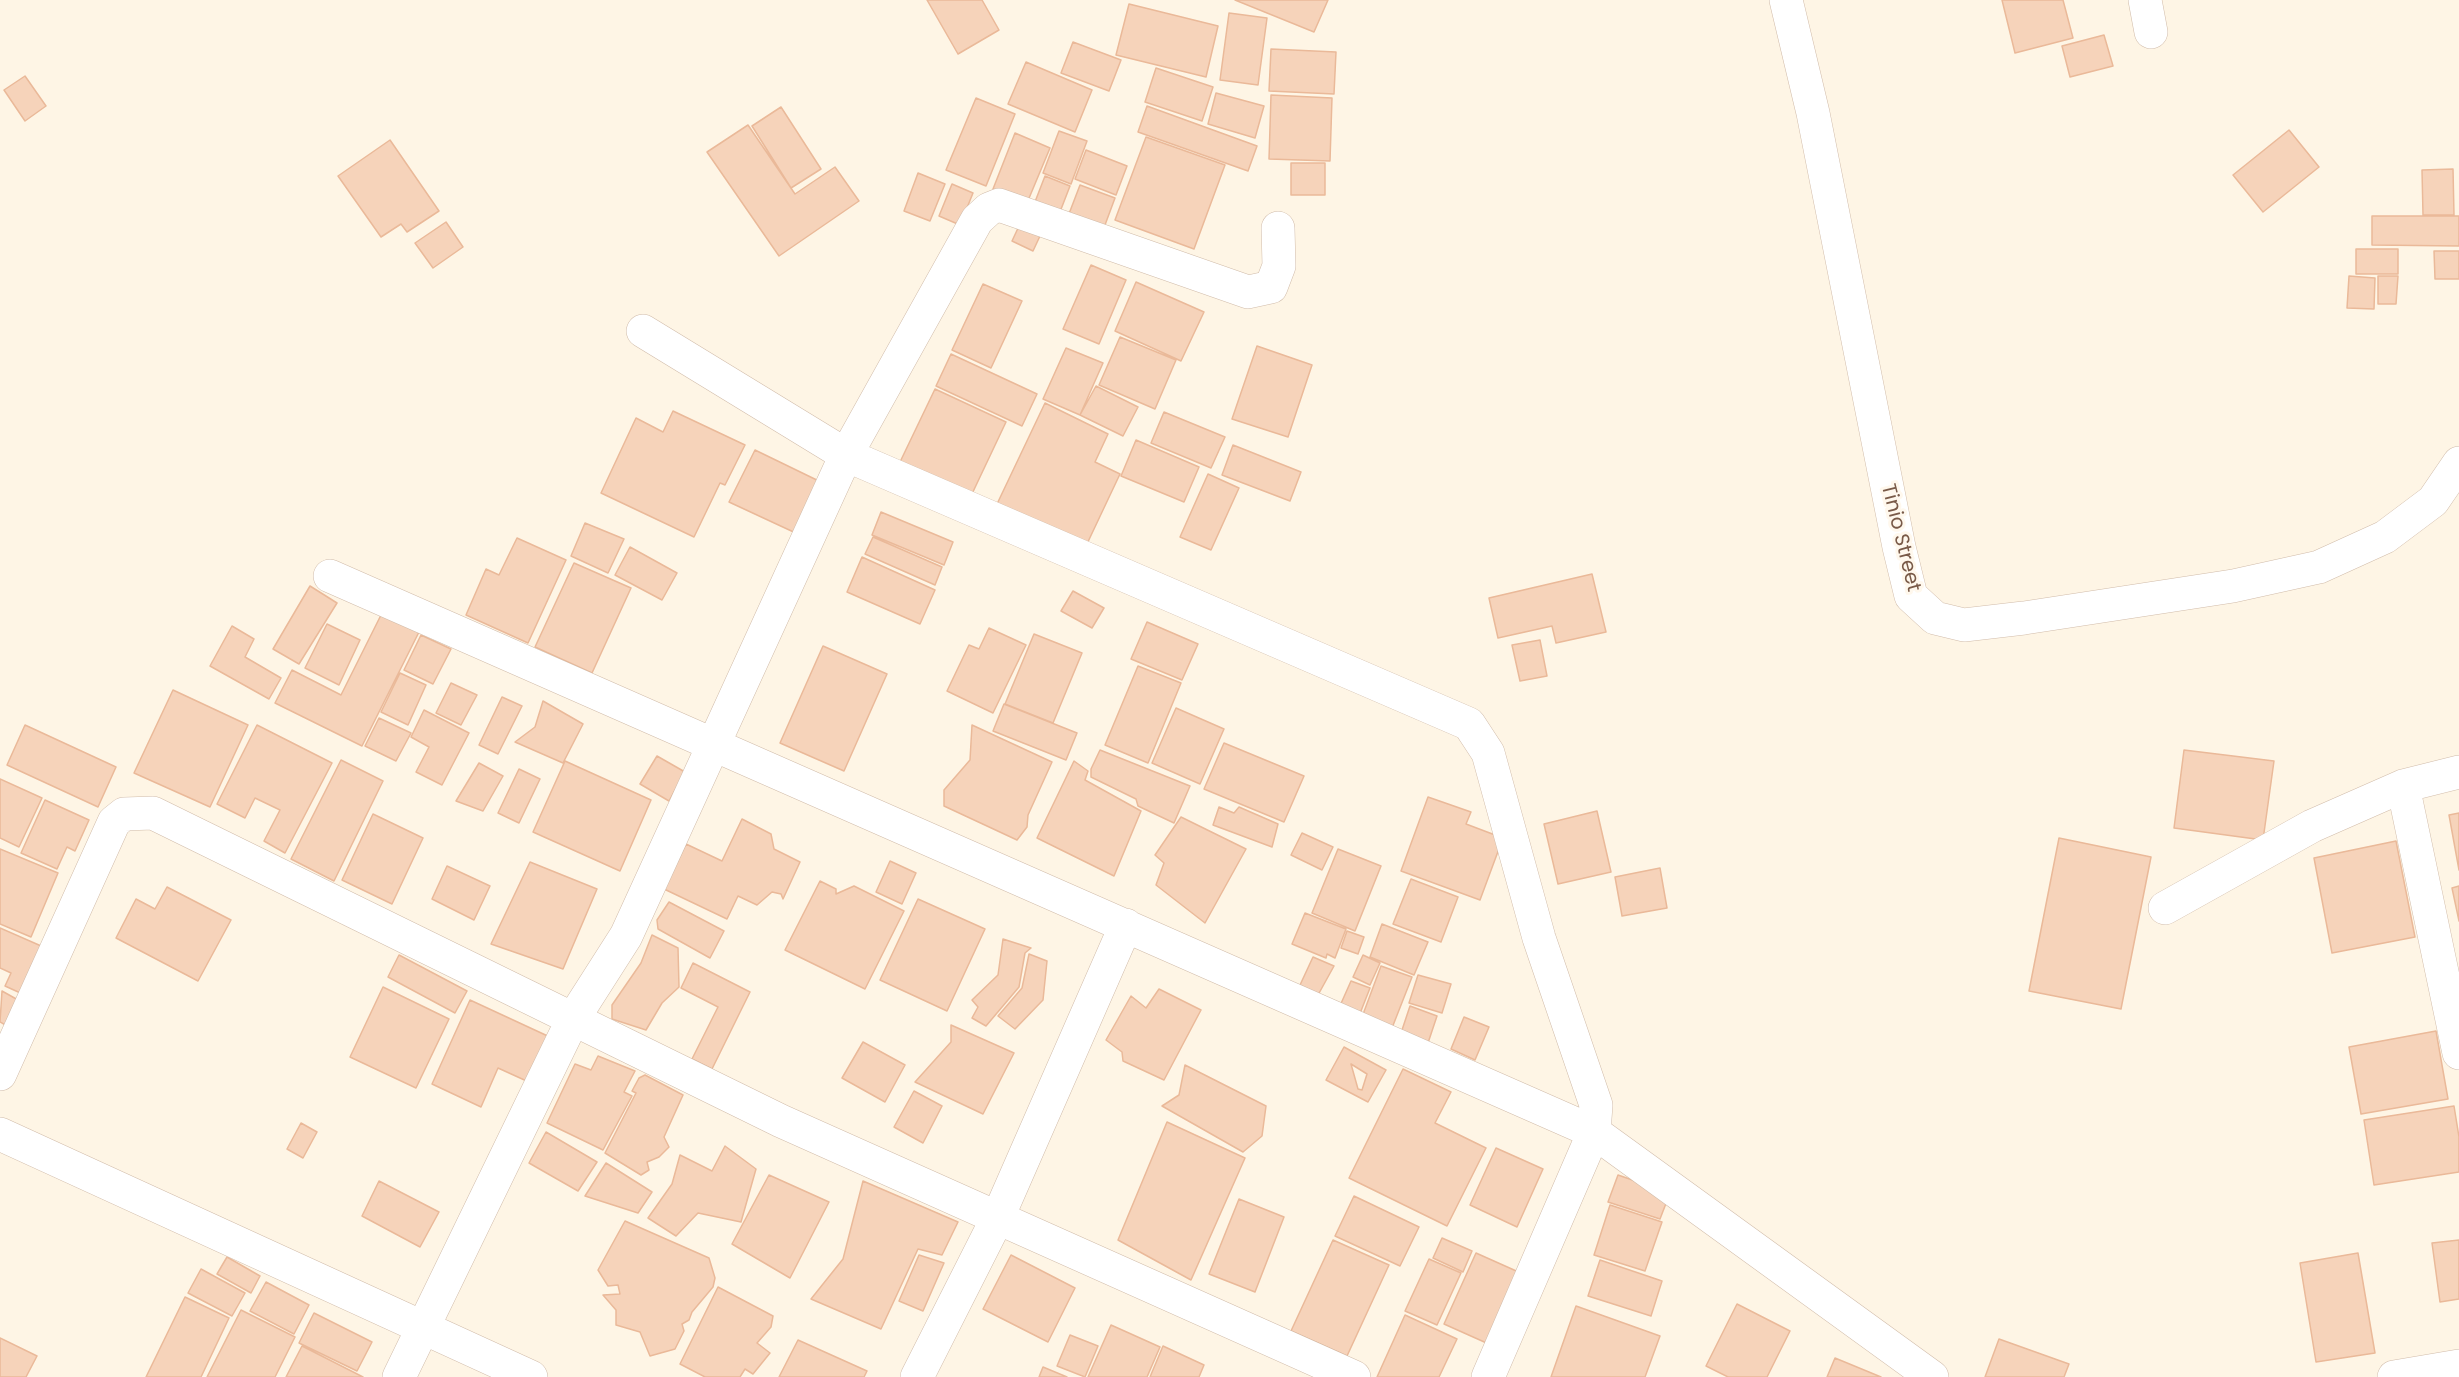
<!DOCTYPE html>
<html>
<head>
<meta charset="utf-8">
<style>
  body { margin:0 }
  canvas { display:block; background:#fef5e5 }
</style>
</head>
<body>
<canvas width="2459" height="1377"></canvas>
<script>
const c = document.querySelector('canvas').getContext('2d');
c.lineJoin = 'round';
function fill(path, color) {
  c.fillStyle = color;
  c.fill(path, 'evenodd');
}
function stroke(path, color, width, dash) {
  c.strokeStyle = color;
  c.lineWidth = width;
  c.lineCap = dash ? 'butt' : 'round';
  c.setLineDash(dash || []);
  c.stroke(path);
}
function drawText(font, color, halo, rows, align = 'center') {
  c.font = font + ' Poppins,sans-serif';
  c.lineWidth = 6;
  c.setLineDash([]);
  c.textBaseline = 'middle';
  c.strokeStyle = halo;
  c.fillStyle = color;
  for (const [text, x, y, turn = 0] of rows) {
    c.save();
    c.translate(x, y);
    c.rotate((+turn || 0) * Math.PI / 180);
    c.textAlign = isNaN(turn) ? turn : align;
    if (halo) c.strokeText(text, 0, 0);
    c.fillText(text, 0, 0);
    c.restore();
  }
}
const building = new Path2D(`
  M927,0H982L999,30L958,54Z
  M1235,0H1328L1314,32Z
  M2002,0H2063L2073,38L2015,53Z
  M1129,4L1218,26L1206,77L1116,55Z
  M1229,13L1267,18L1258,85L1220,80Z
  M2104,35L2113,66L2070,77L2062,46Z
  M1073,42L1121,60L1109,91L1061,73Z
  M1271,49L1336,52L1334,94L1269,91Z
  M1026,62L1092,90L1075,132L1008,104Z
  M1156,68L1213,87L1202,121L1145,102Z
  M25,76L46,106L25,121L4,90Z
  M1216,93L1264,106L1255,138L1208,124Z
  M1271,95L1332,98L1330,161L1269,159Z
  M976,98L1015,114L986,186L946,170Z
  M1147,106L1257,146L1248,171L1138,132Z
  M781,107L821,169L791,188L752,126Z
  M748,125L795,194L835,167L859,201L779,256L707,152Z
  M2289,130L2319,167L2263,212L2233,175Z
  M1059,131L1087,141L1071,184L1043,173Z
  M1015,133L1050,148L1027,203L993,189Z
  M1146,137L1225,165L1194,249L1115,220Z
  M390,140L439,211L407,232L401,224L381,237L338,176Z
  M1086,150L1127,166L1116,195L1075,179Z
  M1291,163H1325V195H1291Z
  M2453,169L2454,215H2423L2422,170Z
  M918,173L945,184L930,221L904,211Z
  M1045,176L1070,186L1058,217L1033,207Z
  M952,184L973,193L960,225L939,216Z
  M1080,185L1115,198L1102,233L1067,219Z
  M2372,216H2459V246L2372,245Z
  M446,222L463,247L433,268L415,243Z
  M1019,226L1040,236L1033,251L1012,241Z
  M2356,249H2398V274H2356Z
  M2434,251H2459V279H2435Z
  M1091,265L1126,280L1099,344L1063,329Z
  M2349,276L2375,278L2374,309L2347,308Z
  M2378,276H2398L2396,304H2378Z
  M1136,282L1204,312L1181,361L1115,331Z
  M983,284L1022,301L991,368L952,350Z
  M1120,337L1176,360L1155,409L1099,385Z
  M1257,346L1312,365L1288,437L1232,419Z
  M1066,348L1103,363L1080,415L1043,399Z
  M951,354L1037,394L1022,426L936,386Z
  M1096,386L1138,407L1123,436L1080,415Z
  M935,389L1006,422L971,496L900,462Z
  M1045,403L1108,434L1095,462L1120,474L1086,546L997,504Z
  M673,411L745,445L725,485L720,483L694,537L601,493L636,418L663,432Z
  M1164,412L1225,437L1211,468L1151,443Z
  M1136,440L1199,467L1184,502L1121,476Z
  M1233,445L1301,472L1290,501L1222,475Z
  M755,450L825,484L800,535L729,502Z
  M1208,474L1239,488L1211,550L1180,537Z
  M881,512L953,542L944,565L872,535Z
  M585,523L624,539L608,573L571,556Z
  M873,537L942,567L935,585L865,554Z
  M517,538L566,560L528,643L466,615L486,569L499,575Z
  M630,547L677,573L662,600L615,575Z
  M862,557L935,590L920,624L847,592Z
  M574,563L631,588L592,673L535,647Z
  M1592,574L1606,632L1556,643L1552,626L1498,638L1489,598Z
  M310,586L337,603L299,664L273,649Z
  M1073,591L1104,608L1092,628L1061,611Z
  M382,613L419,632L362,746L275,703L292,670L341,695Z
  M1147,622L1198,644L1182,680L1131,659Z
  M327,624L360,640L339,685L305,668Z
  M232,626L254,639L245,657L281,678L269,699L210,666Z
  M989,628L1026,645L993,713L947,691L969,645L979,649Z
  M1034,634L1082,653L1053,723L1005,704Z
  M421,635L451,649L433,684L404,670Z
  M1540,640L1547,676L1520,681L1512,645Z
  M823,646L887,674L844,771L780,743Z
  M1138,666L1181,683L1148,763L1105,745Z
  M400,673L426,685L408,725L381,712Z
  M451,683L477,695L461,725L436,713Z
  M173,690L248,725L210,807L134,773Z
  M502,697L522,706L498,754L479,745Z
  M543,701L583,724L563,763L515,742L535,727Z
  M1004,704L1077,733L1066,760L993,731Z
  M1176,708L1224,729L1200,784L1152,763Z
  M424,710L469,733L442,785L416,772L429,747L411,737Z
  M379,718L411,733L396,761L365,746Z
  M25,725L116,767L98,807L7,765Z
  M257,725L332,763L285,853L264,841L280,810L255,798L245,818L217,804Z
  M972,725L1052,762L1028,815L1027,827L1017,840L944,806V790L970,760Z
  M1224,743L1304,776L1284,822L1204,789Z
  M1100,750L1190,786L1174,823L1138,806L1136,799L1091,777V769Z
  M2184,750L2274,761L2263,840L2174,828Z
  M657,756L685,772L669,801L640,784Z
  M341,760L383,781L334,881L291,859Z
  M565,761L651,800L620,871L533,832Z
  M1074,761L1088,771L1085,780L1141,811L1114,876L1037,838Z
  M479,763L503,776L483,811L456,801Z
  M519,769L540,779L519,823L498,813Z
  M0,779L42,798L19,847L0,838Z
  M1428,797L1471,812L1466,824L1503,838L1480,900L1401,871Z
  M45,800L89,820L75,851L67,847L57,869L21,853Z
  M1219,807L1234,813L1239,807L1278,824L1272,847L1213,825Z
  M1597,811L1611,872L1558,884L1544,824Z
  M2459,813V870L2449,815Z
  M373,814L423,838L392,904L342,880Z
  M1181,817L1246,849L1205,923L1156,885L1164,863L1155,855Z
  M742,819L771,834L774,849L800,862L783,899L781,894L772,892L757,905L738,896L727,919L664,889L686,844L722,861Z
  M1302,833L1333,847L1322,870L1291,855Z
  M2059,838L2151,857L2121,1009L2029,991Z
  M2396,841L2415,937L2332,953L2314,858Z
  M0,849L58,873L31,937L0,924Z
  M1338,849L1381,866L1355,931L1312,913Z
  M890,861L916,873L902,904L876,892Z
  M530,862L597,889L563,969L491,944Z
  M447,866L490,886L474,920L432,899Z
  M1660,868L1667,908L1622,916L1615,877Z
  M1411,879L1458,897L1441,942L1393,924Z
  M820,881L836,889V894L854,886L904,911L865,989L785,950Z
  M2459,886V921L2452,888Z
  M167,887L231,920L198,981L116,938L136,899L155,909Z
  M918,899L985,929L947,1011L880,980Z
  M669,902L724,931L710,958L658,929L657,920Z
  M1305,913L1346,929L1335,958L1327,954L1326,958L1292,944Z
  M1382,924L1428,942L1414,975L1370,957Z
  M0,928L48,949L27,996L5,986L11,973L0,968Z
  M1347,931L1364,937L1358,954L1341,948Z
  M652,935L678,948L679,987L662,1003L646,1030L612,1019V1005L641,963Z
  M1003,939L1031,948L1025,953L1019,987L986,1026L972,1018L978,1007L972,1000L998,975Z
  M1029,954L1047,961L1043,1000L1015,1029L998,1016L1022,988Z
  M399,955L467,991L455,1013L388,977Z
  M1363,955L1380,963L1370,985L1353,977Z
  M1313,957L1334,966L1318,995L1300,985Z
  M693,963L750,992L712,1069L692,1059L718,1007L681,988Z
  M1381,966L1412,977L1392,1028L1362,1017Z
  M1418,975L1451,984L1442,1013L1409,1003Z
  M1351,981L1370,988L1359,1016L1339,1008Z
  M383,987L449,1019L416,1088L350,1057Z
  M1159,989L1201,1010L1164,1080L1123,1061L1122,1052L1106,1040L1131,996L1146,1008Z
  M2,991L27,1005L14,1030L0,1022Z
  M470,1000L552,1038L531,1083L498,1068L481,1107L432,1084Z
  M1410,1006L1437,1016L1428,1043L1401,1033Z
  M1464,1017L1489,1027L1475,1060L1451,1049Z
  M951,1025L1014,1053L983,1114L915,1082L951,1042Z
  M2436,1031L2448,1099L2361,1114L2349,1047Z
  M863,1042L905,1065L885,1102L842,1078Z
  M1344,1047L1386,1070L1368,1102L1326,1080Z
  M598,1056L635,1071L624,1092L632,1096L603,1150L547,1123L575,1064L591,1070Z
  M1351,1064L1367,1074L1362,1090L1358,1089Z
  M1185,1065L1266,1106L1262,1136L1243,1152L1162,1106L1179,1095Z
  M1403,1069L1451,1092L1435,1123L1486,1148L1447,1226L1349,1178Z
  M645,1075L683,1095L664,1137L669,1147L659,1157L647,1162L649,1170L641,1175L605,1153L636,1093L632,1091L639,1078Z
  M914,1091L942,1106L923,1143L894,1127Z
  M2454,1106L2459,1137V1172L2374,1185L2364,1120Z
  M1167,1122L1245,1158L1191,1280L1118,1240Z
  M301,1123L317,1132L303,1158L287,1149Z
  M546,1132L597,1162L578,1191L529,1163Z
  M725,1146L756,1169L741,1222L698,1213L676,1236L648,1218L672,1184L680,1155L712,1171Z
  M1496,1148L1543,1169L1517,1227L1470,1205Z
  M606,1163L652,1192L638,1213L585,1196Z
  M769,1175L829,1202L790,1278L732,1244Z
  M1618,1175L1670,1193L1660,1219L1608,1202Z
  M379,1181L439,1212L420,1247L362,1216Z
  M863,1181L958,1222L942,1255L918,1249L881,1329L811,1299L843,1259Z
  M1354,1196L1419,1227L1400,1266L1335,1236Z
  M1239,1199L1284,1217L1255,1292L1209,1274Z
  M1610,1205L1662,1222L1645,1271L1594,1255Z
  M625,1221L709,1258L715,1278L713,1287L692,1312L689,1320L682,1324L684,1331L675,1349L650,1356L640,1332L616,1325V1310L603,1295L620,1294L618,1285L608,1286L598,1270Z
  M1442,1238L1472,1251L1463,1272L1433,1258Z
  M1333,1240L1389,1265L1347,1356L1291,1331Z
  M2459,1240V1299L2440,1302L2432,1243Z
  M1476,1253L1523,1274L1491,1345L1444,1324Z
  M2358,1253L2375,1353L2316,1362L2300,1263Z
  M919,1255L944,1263L923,1311L899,1301Z
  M1011,1255L1075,1288L1048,1342L983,1309Z
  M227,1257L260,1276L251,1293L217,1274Z
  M1429,1259L1461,1273L1437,1325L1405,1311Z
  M1600,1260L1662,1281L1651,1316L1588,1296Z
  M201,1269L245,1293L232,1316L188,1293Z
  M266,1282L309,1305L294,1334L250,1311Z
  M718,1287L773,1316L771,1327L757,1343L770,1353L753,1374L745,1369L740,1377H705L680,1364Z
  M185,1297L229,1318L201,1377H146Z
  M1737,1304L1790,1331L1767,1377H1728L1706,1366Z
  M1576,1306L1660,1336L1645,1377H1551Z
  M241,1310L295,1337L275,1377H207Z
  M314,1313L372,1342L357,1371L299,1343Z
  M1405,1315L1457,1339L1439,1377H1377Z
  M1111,1325L1160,1347L1147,1377H1088Z
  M1070,1335L1098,1346L1085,1377L1057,1366Z
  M0,1338L37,1356L26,1377H0Z
  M1999,1339L2069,1364L2064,1377H1985Z
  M798,1340L867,1371L864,1377H779Z
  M302,1346L363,1377H286Z
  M1163,1346L1204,1365L1199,1377H1150Z
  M1835,1358L1881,1377H1827Z
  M1043,1367L1067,1377H1039Z`);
const minor = new Path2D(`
  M1786,0L1813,113L1899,547L1911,596L1935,618L1964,625L2024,618L2233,586L2319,567L2385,537L2433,501L2459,463
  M2145,0L2151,32
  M643,331L846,455L1469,724L1488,753L1539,938L1596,1105L1594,1132L1488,1377
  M330,576L1594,1132L1932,1377
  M2403,786L2459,1053
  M2165,908L2312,826L2403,786L2459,772
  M0,1074L114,822L124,814L153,813L781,1121L1354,1377
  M0,1134L531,1377
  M399,1377L573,1019L626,936L846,455L977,220L989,209L999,205L1248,292L1271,287L1279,266L1278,228
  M917,1377L998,1217L1126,925`);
const tertiary = new Path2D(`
  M2394,1377L2459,1366`);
const streetNames = [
  ["Tinio Street",1900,538,76]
];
fill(building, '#f6d3ba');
stroke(building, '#eab999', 1.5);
stroke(minor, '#d1bcaa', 34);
stroke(tertiary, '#d1bcaa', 34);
stroke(minor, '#fff', 33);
stroke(tertiary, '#fff', 33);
drawText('20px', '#795a48', '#fff8ed', streetNames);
</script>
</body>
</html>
